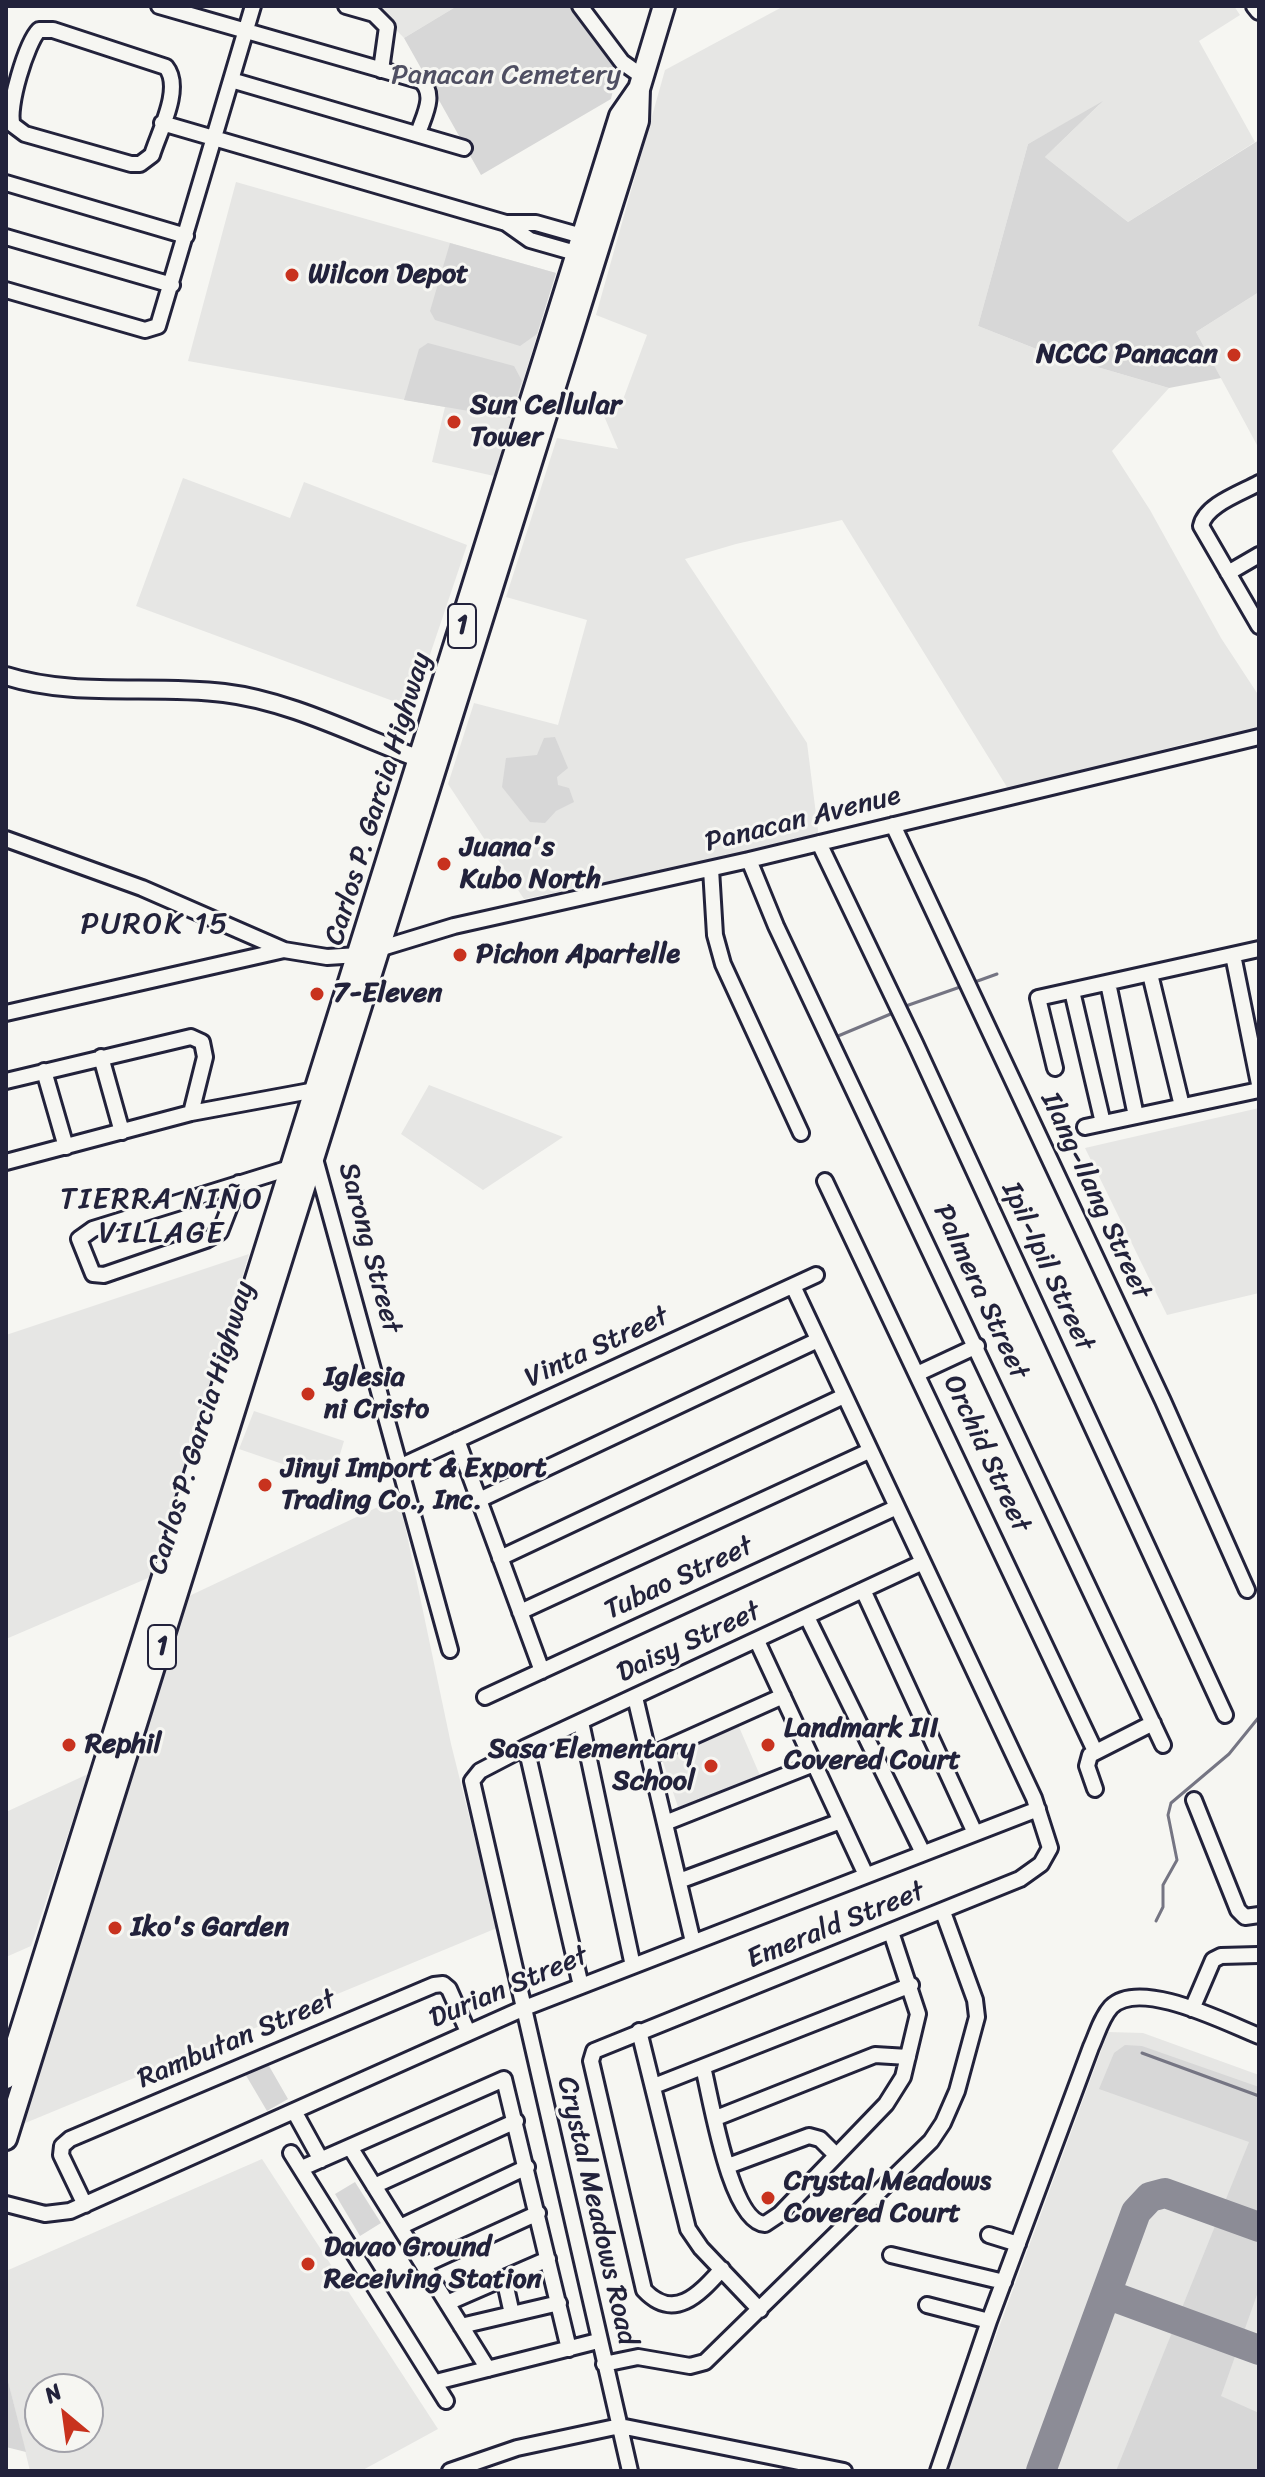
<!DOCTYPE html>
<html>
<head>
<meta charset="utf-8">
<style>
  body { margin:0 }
  #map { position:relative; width:1265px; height:2477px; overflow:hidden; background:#f6f6f2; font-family:Sriracha,sans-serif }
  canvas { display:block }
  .frame { position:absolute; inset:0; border:8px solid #22223b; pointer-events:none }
  .north { position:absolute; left:24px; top:2373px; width:80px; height:80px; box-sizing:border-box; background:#f6f6f2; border:2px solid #a1a1a9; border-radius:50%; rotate:331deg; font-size:22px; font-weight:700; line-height:32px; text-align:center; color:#22223b }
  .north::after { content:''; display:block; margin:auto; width:28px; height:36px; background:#c8321e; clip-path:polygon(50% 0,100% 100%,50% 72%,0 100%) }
</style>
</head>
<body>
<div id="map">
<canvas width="1265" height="2477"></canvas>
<div class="frame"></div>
<div class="north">N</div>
</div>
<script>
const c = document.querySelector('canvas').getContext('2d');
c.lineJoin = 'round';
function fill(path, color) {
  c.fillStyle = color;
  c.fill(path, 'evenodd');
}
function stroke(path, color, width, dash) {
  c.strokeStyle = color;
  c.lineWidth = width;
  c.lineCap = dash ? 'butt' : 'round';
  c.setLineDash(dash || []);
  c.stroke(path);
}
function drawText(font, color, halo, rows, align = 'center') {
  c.font = font + ' Sriracha,sans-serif';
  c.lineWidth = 6;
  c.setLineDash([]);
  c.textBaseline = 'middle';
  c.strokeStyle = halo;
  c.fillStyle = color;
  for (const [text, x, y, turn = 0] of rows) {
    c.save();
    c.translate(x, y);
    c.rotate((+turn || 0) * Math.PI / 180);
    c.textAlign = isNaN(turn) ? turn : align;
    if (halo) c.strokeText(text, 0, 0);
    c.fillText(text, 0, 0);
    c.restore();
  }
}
const built = new Path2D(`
  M373,6H457L404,38Z
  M784,6H1234L1240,15L1199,41L1255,142L1128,222L1045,157L1100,104L1028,144L978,326L1039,350L1169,388L1112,451L1150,510L1221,638L1259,696V729L1187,743L1010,792L842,520L736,544L685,559L807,743L819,838L524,899L448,784L474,703L558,725L587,620L506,597L557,438L618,449L596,397L621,405L647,335L596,315L665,70Z
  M236,182L556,273L494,476L432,462L445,407L188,361Z
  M1259,292V444L1257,445L1196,332Z
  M183,478L290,518L304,482L467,545L412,708L136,606Z
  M429,1085L563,1137L483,1190L401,1134Z
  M1259,1108V1293L1167,1315L1085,1148Z
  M249,1254L155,1575L6,1639V1335Z
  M254,1411L344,1441L332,1481L239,1449Z
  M399,1497L451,1744L497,1928L18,2126L88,1916L187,1597Z
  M736,1720L762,1780L680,1813L660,1753Z
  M88,1774L31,1946L6,1957V1812Z
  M1108,2032L1143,2033L1259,2075V2471H946Z
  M262,2159L438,2429L361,2471H30L6,2373V2271ZM40,2389H88V2437H40Z`);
const green = new Path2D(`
  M457,6H573L617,72L611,99L481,175L404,38Z
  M1103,101L1045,157L1128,222L1259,140V292L1196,332L1221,378L1169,388L1039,350L978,326L1028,144Z
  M450,243L556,273L537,334L520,346L435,320L430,311Z
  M428,343L514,366L522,381L510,418L404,400L419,349Z
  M555,737L568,768L557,777L558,785L569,788L574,802L556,811L545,823L530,822L502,787L506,758L537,755L544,738Z
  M1125,2045L1142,2046L1259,2087V2289L1221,2396L1259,2413V2471H1116L1249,2142L1099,2089L1114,2053Z
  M265,2059L288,2099L267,2111L244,2072Z
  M355,2182L381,2223L360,2236L335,2194Z
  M6,2373L26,2452L6,2447Z`);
const stream = new Path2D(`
  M972,983L997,974
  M903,1007L963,986
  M838,1036L893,1013
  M1156,1921L1163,1907V1885L1177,1860L1168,1815L1171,1803L1229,1754L1259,1717
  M1142,2053L1259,2096`);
const taxiway = new Path2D(`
  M1106,2294L1259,2350
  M1041,2471L1136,2212L1150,2197L1165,2193L1259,2227`);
const minor = new Path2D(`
  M159,6L421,81C437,95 423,117 418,134
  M346,6L374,14L387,27L381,70
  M580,6L622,62L643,77
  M39,30H53L166,67C183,88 159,132 152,155L140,164H131L25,134L13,125C6,109 27,42 39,30Z
  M231,80L464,148
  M162,123L506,223H536L589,238
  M6,183L186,236
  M506,223L530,240L586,256
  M6,237L172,285
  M6,290L145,330L158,326L253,6
  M1259,483C1241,493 1205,505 1201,526L1259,626
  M1228,573L1259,555
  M893,825L1163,1401L1247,1590
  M6,839L142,888L284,950L327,957L359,955L454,926L749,860L1259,737
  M819,843L915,1043L1225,1715
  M749,860L776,926L1163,1745
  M711,869L715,935L723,964L801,1133
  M1233,955L1259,1084
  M1150,974L1182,1106
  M1108,983L1136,1116
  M1072,991L1103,1123
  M6,1013L284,950
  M101,1057L122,1132
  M1055,1068L1038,998L1259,949
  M44,1071L66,1147
  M6,1081L191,1037L202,1042L205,1057L191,1113
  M1085,1127L1259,1090
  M314,1155L450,1650
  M6,1162L191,1113L321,1089
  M825,1181L1095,1751
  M239,1183L220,1232L206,1240L104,1275L93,1274L79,1239L93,1229L293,1167
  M919,1373L977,1346
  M457,1440L542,1671
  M399,1467L816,1275
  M479,1500L818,1340
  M500,1558L844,1396
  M863,1590L975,1833
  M520,1612L869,1451
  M807,1617L923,1853
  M757,1641L866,1875
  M485,1697L895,1508
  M635,1697L693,1942
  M581,1722L633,1966
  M526,1747L581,1986
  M649,1756L783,1696
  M1095,1789L1087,1766L1090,1755L1153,1723
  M1194,1800L1238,1910L1245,1917L1259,1915
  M665,1823L814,1764
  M679,1881L841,1821
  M1192,2009L1213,1960L1221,1956L1258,1955
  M639,2031L688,2229L701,2248L760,2310
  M703,2067C711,2098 730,2222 765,2224L780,2214L886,2104L903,2077L918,2014L891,1932
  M654,2086L911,1985
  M294,2111L321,2160
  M716,2118L875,2055L908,2057
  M350,2147L488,2369
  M291,2153L446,2401
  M728,2166L809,2136L820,2139L836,2155
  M302,2168L504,2079L569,2349
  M374,2186L516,2121
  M6,2204L45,2214L70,2211L522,2009L1038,1809
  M85,2205L61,2155L62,2146L70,2139L434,1985L443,1984L449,1989L468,2032
  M400,2227L527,2167
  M989,2235L1018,2244
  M891,2255L1004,2282
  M424,2265L538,2213
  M722,2269C701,2292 675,2323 644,2290L591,2061L594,2051L1020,1879L1041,1864L1050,1848L1034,1798L793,1286
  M504,2278L512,2314
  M447,2303L548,2259
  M927,2305L989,2321
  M461,2326L559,2303
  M604,2364L638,2357L690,2366L705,2362L931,2141L943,2123L957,2091L977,2017L975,2000L943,1912
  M436,2382L598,2341
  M450,2471L517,2448L620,2426L844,2471
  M630,2471L472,1781L480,1771L526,1747L921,1563
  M938,2471L989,2321L1091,2047C1097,2034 1101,2018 1111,2007C1140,1978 1226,2023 1259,2036`);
const major = new Path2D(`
  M1255,6L1259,11
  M6,676C76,698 152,684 224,693C291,701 357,736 420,759`);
const highway = new Path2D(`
  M6,2078L620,116L638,90
  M6,2139L638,121L639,89L664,6`);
const markers = [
  [292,275,8,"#c8321e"],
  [1234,355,8,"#c8321e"],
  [454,422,8,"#c8321e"],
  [444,864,8,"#c8321e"],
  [460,955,8,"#c8321e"],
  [317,994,8,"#c8321e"],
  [308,1394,8,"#c8321e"],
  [265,1485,8,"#c8321e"],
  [69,1745,8,"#c8321e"],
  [768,1745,8,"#c8321e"],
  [711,1766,8,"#c8321e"],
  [115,1928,8,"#c8321e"],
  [768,2198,8,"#c8321e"],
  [308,2264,8,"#c8321e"]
];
const shields = [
  [462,626,28],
  [162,1647,28]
];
const shieldNames = [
  ["1",462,626],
  ["1",162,1647]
];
const parkNames = [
  ["Panacan Cemetery",506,76]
];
const poiNames = [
  ["Wilcon Depot",308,275],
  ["NCCC Panacan",1218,355,"right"],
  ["Sun Cellular",470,406],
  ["Tower",470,438],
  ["Juana's",460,848],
  ["Kubo North",460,880],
  ["Pichon Apartelle",476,955],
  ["7-Eleven",333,994],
  ["Iglesia",324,1378],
  ["ni Cristo",324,1410],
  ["Jinyi Import & Export",281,1469],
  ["Trading Co., Inc.",281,1501],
  ["Landmark III",784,1729],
  ["Covered Court",784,1761],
  ["Rephil",85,1745],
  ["Sasa Elementary",695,1750,"right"],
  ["School",695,1782,"right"],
  ["Iko's Garden",131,1928],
  ["Crystal Meadows",784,2182],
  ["Covered Court",784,2214],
  ["Davao Ground",324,2248],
  ["Receiving Station",324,2280]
];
const streetNames = [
  ["Carlos P. Garcia Highway",379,799,-73],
  ["Panacan Avenue",803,820,-14],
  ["Ilang-Ilang Street",1095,1196,65],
  ["Sarong Street",369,1248,75],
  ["Ipil-Ipil Street",1047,1267,65],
  ["Palmera Street",980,1292,65],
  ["Vinta Street",597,1348,-25],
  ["Carlos P. Garcia Highway",202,1428,-73],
  ["Orchid Street",986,1454,65],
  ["Tubao Street",679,1579,-25],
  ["Daisy Street",689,1643,-25],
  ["Emerald Street",836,1926,-22],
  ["Durian Street",509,1988,-23],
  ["Rambutan Street",237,2040,-23],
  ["Crystal Meadows Road",596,2211,77]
];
const neighbourhoodNames = [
  ["PUROK 15",155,925],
  ["TIERRA NIÑO",162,1200],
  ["VILLAGE",162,1234]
];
fill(built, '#e6e6e4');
fill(green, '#d7d7d7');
stroke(stream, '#757583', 3);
stroke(taxiway, '#8c8c96', 30);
stroke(minor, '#22223b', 20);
stroke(major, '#22223b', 22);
stroke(highway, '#22223b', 26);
stroke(minor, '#f6f6f2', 14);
stroke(major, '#f6f6f2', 16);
stroke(highway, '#f6f6f2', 20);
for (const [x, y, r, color] of markers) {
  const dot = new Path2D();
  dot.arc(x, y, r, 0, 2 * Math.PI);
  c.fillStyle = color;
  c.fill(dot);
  stroke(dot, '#f6f6f2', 3);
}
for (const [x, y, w] of shields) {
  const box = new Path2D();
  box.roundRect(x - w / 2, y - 22, w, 44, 6);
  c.fillStyle = '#f6f6f2';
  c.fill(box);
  stroke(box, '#22223b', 2);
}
drawText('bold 26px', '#22223b', null, shieldNames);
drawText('28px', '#4f4f62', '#f6f6f2', parkNames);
drawText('bold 28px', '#22223b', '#f6f6f2', poiNames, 'left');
drawText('28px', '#22223b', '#f6f6f2', streetNames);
c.letterSpacing = '2px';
drawText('30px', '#22223b', '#f6f6f2', neighbourhoodNames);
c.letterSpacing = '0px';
</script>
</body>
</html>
